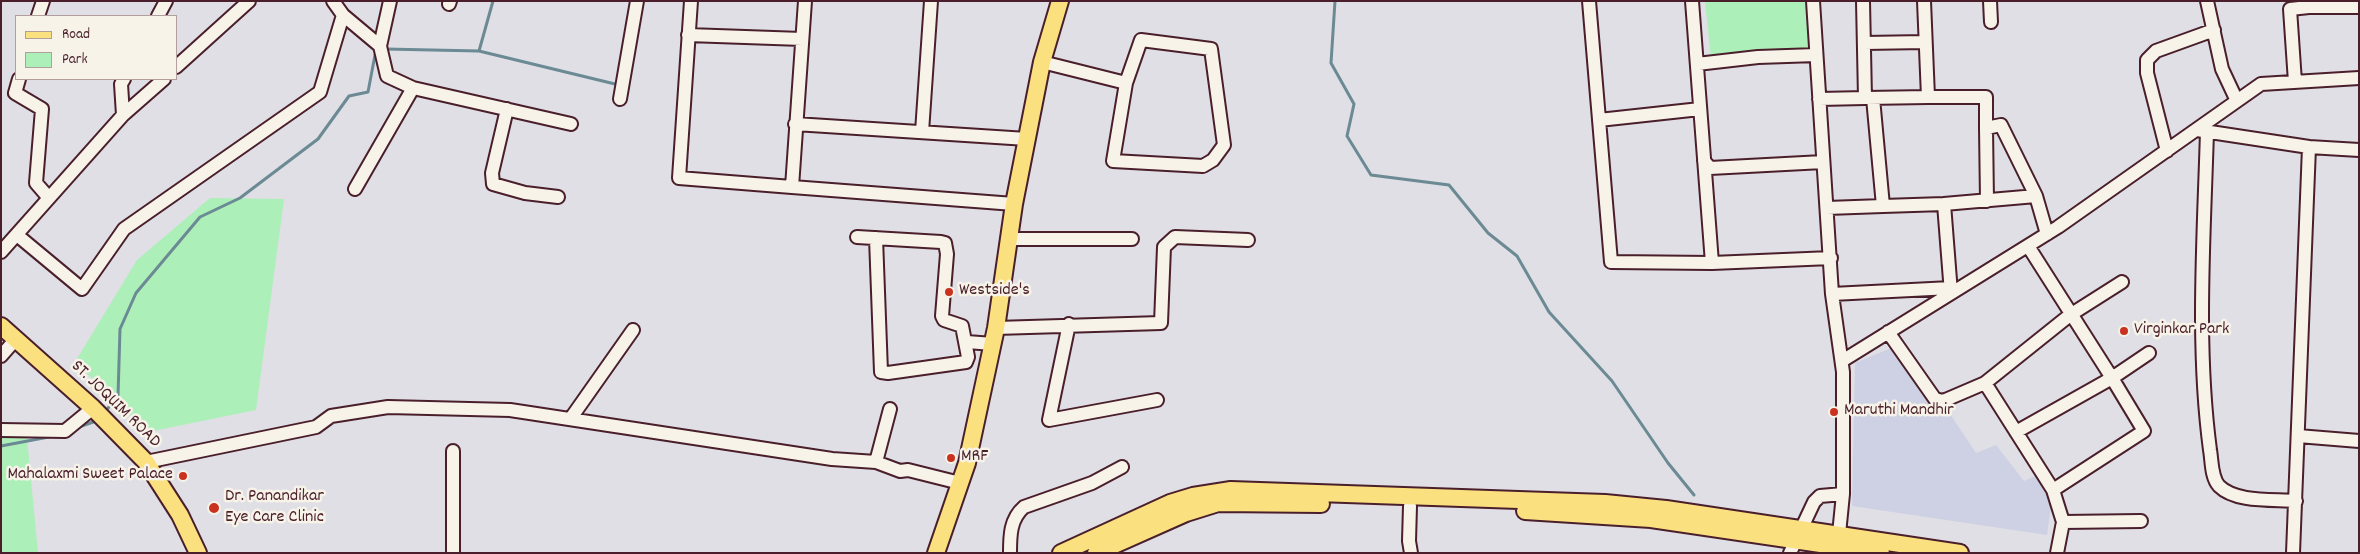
<!DOCTYPE html>
<html>
<head>
<meta charset="utf-8">
<style>
  body { margin:0 }
  #map { position:relative; width:2360px; height:554px; overflow:hidden; background:#dfdfe5; font-family:Dekko,sans-serif }
  canvas { display:block }
  .frame { position:absolute; inset:0; border:2px solid #4a1f2b; pointer-events:none }
  .legend { position:absolute; left:15px; top:15px; width:162px; height:65px; box-sizing:border-box; background:#f7f3e8; border:1px solid #b29e9c; margin:0; padding:6px 9px; list-style:none; font-size:15px; color:#4a1f2b }
  .legend li { display:flex; align-items:center; gap:10px; height:25px }
  .legend b { width:25px; border:1px solid #b29e9c }
</style>
</head>
<body>
<div id="map">
<canvas width="2360" height="554"></canvas>
<div class="frame"></div>
<ul class="legend">
<li><b style="height:6px;background:#fbe080"></b>Road</li>
<li><b style="height:14px;background:#adefb8"></b>Park</li>
</ul>
</div>
<script>
const c = document.querySelector('canvas').getContext('2d');
c.lineJoin = 'round';
function fill(path, color) {
  c.fillStyle = color;
  c.fill(path, 'evenodd');
}
function stroke(path, color, width, dash) {
  c.strokeStyle = color;
  c.lineWidth = width;
  c.lineCap = dash ? 'butt' : 'round';
  c.setLineDash(dash || []);
  c.stroke(path);
}
function drawText(font, color, halo, rows, align = 'center') {
  c.font = font + ' Dekko,sans-serif';
  c.lineWidth = 5;
  c.setLineDash([]);
  c.textBaseline = 'middle';
  c.strokeStyle = halo;
  c.fillStyle = color;
  for (const [text, x, y, turn = 0] of rows) {
    c.save();
    c.translate(x, y);
    c.rotate((+turn || 0) * Math.PI / 180);
    c.textAlign = isNaN(turn) ? turn : align;
    if (halo) c.strokeText(text, 0, 0);
    c.fillText(text, 0, 0);
    c.restore();
  }
}
const built = new Path2D(`
  M1891,348L1934,407L1946,408L1976,453L1996,445L2024,481L2037,475L2051,506L2047,535L1852,506L1855,363Z`);
const green = new Path2D(`
  M1705,1H1806L1810,51L1711,59Z
  M210,198L284,199L256,410L148,432L75,362L137,260Z
  M1,438H27L38,553H1Z`);
const stream = new Path2D(`
  M1335,1L1331,63L1354,104L1347,136L1371,175L1449,185L1488,233L1517,256L1549,312L1612,381L1668,463L1694,495
  M385,49L479,51L615,84
  M479,51L493,1
  M104,413L118,396L120,329L136,293L200,217L240,198L318,139L349,96L368,92L375,55L377,53
  M76,428L99,420
  M1,446L54,436`);
const minor = new Path2D(`
  M333,1L343,15L380,46L387,76L413,88L355,189
  M691,1L679,178L792,187
  M805,1L792,187L1014,204
  M1589,1L1611,262L1712,263L1831,258
  M1692,1L1712,263
  M1813,1L1832,294L1843,372V494L1839,534
  M1990,1L1991,22
  M2207,1L2222,69L2237,101
  M449,4L450,1
  M38,16L43,1
  M158,16L166,1
  M688,35L802,39
  M1141,40L1211,49L1224,145L1213,160L1203,166L1113,161L1126,83Z
  M1864,43L1925,42
  M380,46L390,1
  M1042,62L1126,83
  M1697,64L1758,57L1816,55
  M176,67L249,1
  M19,79L15,93L42,109L36,183L49,198
  M2295,82L2290,9L2309,7H2359
  M413,88L571,124
  M1928,97H1986V128
  M1866,98L1928,97L1924,1
  M620,99L637,1
  M1819,99L1865,98L1863,1
  M507,109L492,173L493,184L525,193L558,197
  M123,115L121,84L124,79
  M1599,120L1700,109
  M795,124L1027,139
  M2197,130L2309,147L2293,553
  M2207,131C2204,237 2196,345 2210,450C2212,461 2211,477 2219,486C2236,503 2274,499 2296,501
  M922,132L931,1
  M2309,147L2359,150
  M2167,151L2147,73V60L2156,51L2214,30
  M1704,161L1710,168L1823,162
  M1987,201L1986,128L2001,125L2036,196
  M1944,204L2036,196L2047,234
  M1883,206L1944,204L1951,293
  M1827,208L1883,206L1873,98
  M17,235L82,289L124,229L320,92L343,15
  M857,237L941,242L945,243L947,254L942,316L944,320L962,326L968,357L966,362L888,373L881,372L876,238
  M1009,239H1132
  M2028,246L2112,378L2149,353
  M1,252L123,115L164,79
  M1832,294L1951,288
  M1069,324L1049,420L1157,400
  M996,328L1161,323L1164,247L1175,237L1248,240
  M1888,332L1935,399L1943,401L1985,383L2053,490L2144,431L2112,378L2016,432
  M967,342L993,344
  M1,356L15,340
  M1842,361L2058,227L2261,84L2359,78
  M1985,383L2070,315L2122,282
  M571,418L633,330
  M1,430L65,431L93,408
  M2298,436L2359,441
  M453,451V553
  M146,462L316,427L331,416L388,407L510,410L832,459L876,462L900,471L908,470L960,483
  M876,462L890,409
  M2053,490L2063,522
  M1410,506L1409,541L1411,553
  M1010,553C1010,536 1010,519 1024,507L1092,483L1122,467
  M1790,553L1814,502L1820,496L1843,494
  M2057,553L2063,522L2141,521`);
const major = new Path2D(`
  M1,326L93,408L146,462L180,515L198,553
  M1525,511L1651,519L1881,553
  M936,553L967,463L996,328L1014,204L1042,62L1060,1
  M1061,553L1170,503L1193,496L1231,490L1605,503L1666,509L1960,553
  M1096,553L1186,513L1218,503L1321,504`);
const markers = [
  [949,292,5,"#c8321e"],
  [2124,331,5,"#c8321e"],
  [1834,412,5,"#c8321e"],
  [951,458,5,"#c8321e"],
  [183,476,5,"#c8321e"],
  [214,508,6,"#c8321e"]
];
const poiNames = [
  ["Westside's",959,292],
  ["Virginkar Park",2134,331],
  ["Maruthi Mandhir",1844,412],
  ["MRF",961,458],
  ["Mahalaxmi Sweet Palace",173,476,"right"],
  ["Dr. Panandikar",225,498],
  ["Eye Care Clinic",225,519]
];
const streetNames = [
  ["ST. JOQUIM ROAD",115,405,44]
];
fill(built, '#ced1e3');
fill(green, '#adefb8');
stroke(stream, '#6b8a94', 3);
stroke(minor, '#4a1f2b', 16);
stroke(major, '#4a1f2b', 20);
stroke(minor, '#f7f3e8', 12);
stroke(major, '#fbe080', 16);
for (const [x, y, r, color] of markers) {
  const dot = new Path2D();
  dot.arc(x, y, r, 0, 2 * Math.PI);
  c.fillStyle = color;
  c.fill(dot);
  stroke(dot, '#f7f3e8', 2);
}
drawText('18px', '#4a1f2b', '#f7f3e8', poiNames, 'left');
drawText('18px', '#4a1f2b', '#f7f3e8', streetNames);
</script>
</body>
</html>
